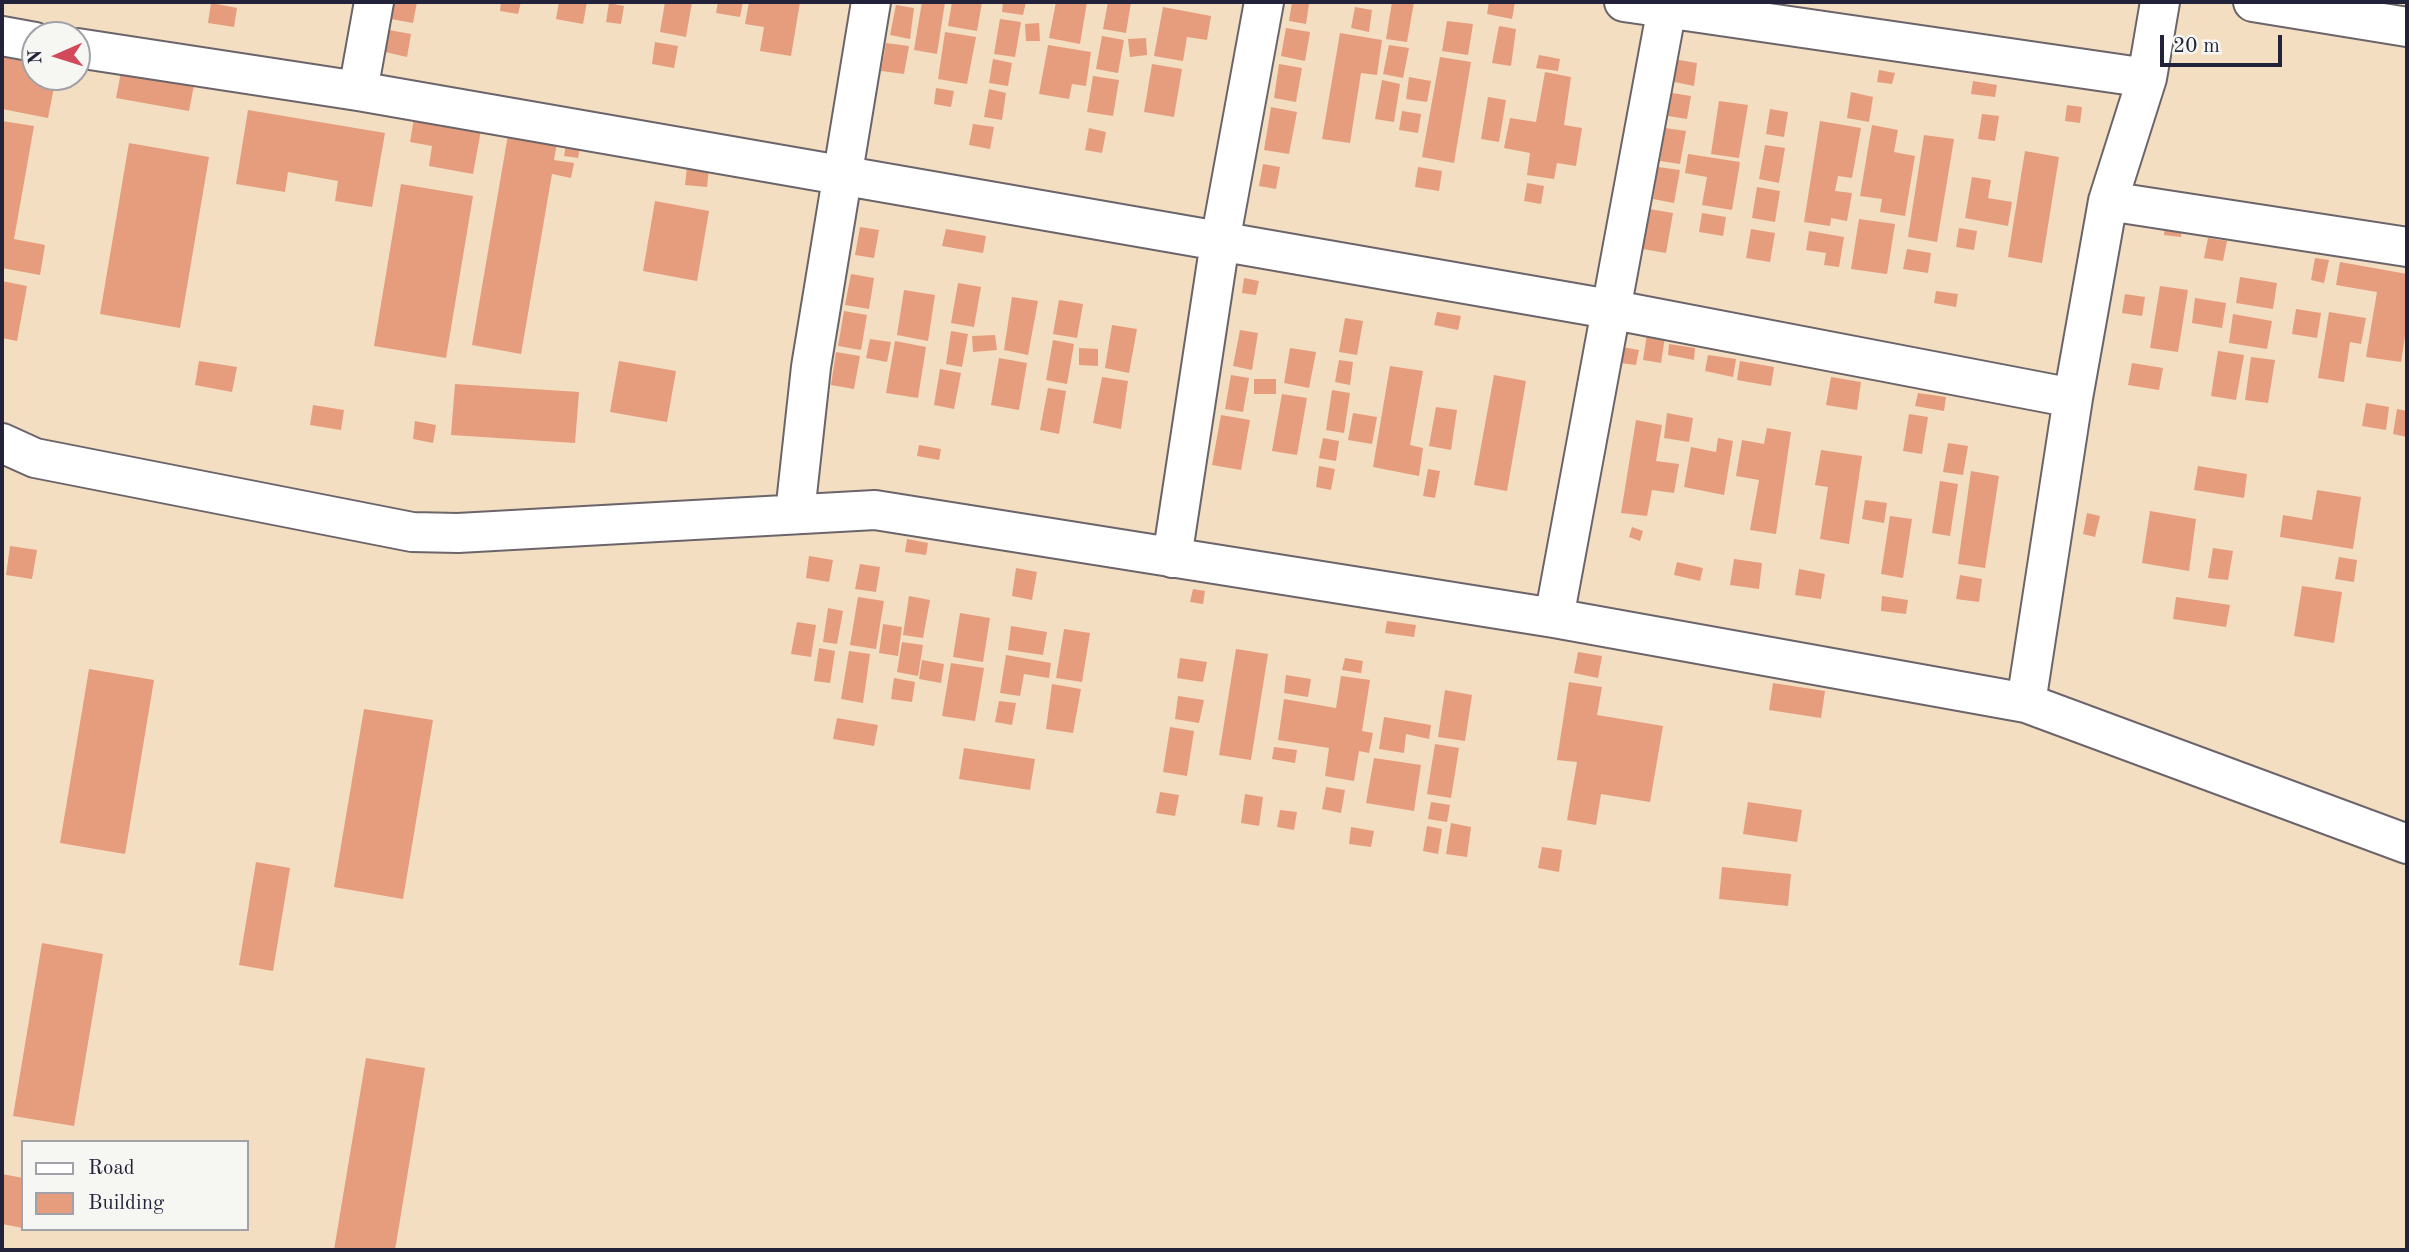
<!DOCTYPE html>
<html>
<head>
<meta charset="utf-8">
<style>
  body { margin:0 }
  #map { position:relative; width:2409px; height:1252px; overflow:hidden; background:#f3dec2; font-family:"Old Standard TT",serif }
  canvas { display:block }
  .frame { position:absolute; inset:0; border:4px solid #22223b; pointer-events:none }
  .legend { position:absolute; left:21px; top:1140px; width:228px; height:91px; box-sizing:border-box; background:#f6f6f2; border:2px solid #a1a1a9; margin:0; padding:9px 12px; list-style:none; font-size:21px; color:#22223b }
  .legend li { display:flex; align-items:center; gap:14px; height:35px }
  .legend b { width:35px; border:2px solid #a1a1a9 }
  .north { position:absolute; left:21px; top:21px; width:70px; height:70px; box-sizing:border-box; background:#f6f6f2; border:2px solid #a1a1a9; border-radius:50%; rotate:267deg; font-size:19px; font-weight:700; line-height:28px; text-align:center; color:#22223b }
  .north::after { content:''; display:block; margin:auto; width:24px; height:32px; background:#d1495b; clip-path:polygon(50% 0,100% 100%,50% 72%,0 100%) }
  .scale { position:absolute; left:2160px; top:35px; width:122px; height:32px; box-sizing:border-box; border:4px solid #22223b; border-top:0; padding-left:9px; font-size:21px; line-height:24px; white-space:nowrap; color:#22223b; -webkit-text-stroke:5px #f6f6f2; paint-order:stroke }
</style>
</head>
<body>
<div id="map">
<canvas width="2409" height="1252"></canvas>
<div class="frame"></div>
<ul class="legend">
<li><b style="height:9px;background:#fff"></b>Road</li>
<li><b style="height:19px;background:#e59d7d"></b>Building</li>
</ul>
<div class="north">N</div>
<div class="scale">20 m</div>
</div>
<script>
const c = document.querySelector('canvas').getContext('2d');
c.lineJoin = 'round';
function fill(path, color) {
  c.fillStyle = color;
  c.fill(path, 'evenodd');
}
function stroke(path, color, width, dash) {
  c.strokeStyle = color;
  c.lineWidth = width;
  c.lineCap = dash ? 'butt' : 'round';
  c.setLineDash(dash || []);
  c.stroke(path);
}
const building = new Path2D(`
  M394,2H417L413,23L391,19Z
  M501,2H521L518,14L500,11Z
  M559,2H587L583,24L556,19Z
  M665,2H692L686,37L660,32Z
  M718,2H743L740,17L716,13Z
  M749,2H800L791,56L760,51L764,27L745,24Z
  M922,2H945L937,54L914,50Z
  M952,2H982L977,31L948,26Z
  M1003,2H1026L1023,15L1002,12Z
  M1056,2H1087L1080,44L1049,38Z
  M1108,2H1131L1126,33L1103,29Z
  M1292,2L1309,4L1306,24L1289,21Z
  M1392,2H1414L1407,42L1386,39Z
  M1489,2H1515L1512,19L1487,14Z
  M211,3L237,8L234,27L208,23Z
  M609,3L624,6L621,24L606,22Z
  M896,5L914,8L910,39L890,35Z
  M1163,7L1211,16L1207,40L1187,37L1183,61L1154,56Z
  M1355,7L1372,10L1369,32L1351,28Z
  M1000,19L1021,22L1015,57L994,54Z
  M1447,21L1473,24L1468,55L1442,51Z
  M1039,23L1040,41H1026L1025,24Z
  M1499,26L1516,29L1511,66L1492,63Z
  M1286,28L1310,32L1305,61L1281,56Z
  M389,30L411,34L407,57L385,52Z
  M945,32L976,37L967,84L938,79Z
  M1340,33L1382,40L1377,75L1361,73L1350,143L1322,139Z
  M1102,36L1124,40L1118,73L1096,69Z
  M1146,38L1147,55L1130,57L1128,39Z
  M655,42L678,46L674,68L652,64Z
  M886,43L909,46L904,74L881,71Z
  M1048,45L1091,52L1086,86L1072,84L1069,99L1039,94Z
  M1389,45L1409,48L1403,78L1383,74Z
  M1539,55L1560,59L1558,71L1536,68Z
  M2,57L35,63V77H56L48,118L2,109Z
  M1440,57L1471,62L1454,163L1422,157Z
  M993,59L1012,63L1008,86L989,83Z
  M1673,59L1697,63L1694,86L1670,81Z
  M1152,64L1182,69L1174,117L1144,112Z
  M1279,64L1302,68L1296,102L1274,98Z
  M1879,70L1895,73L1892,84L1877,82Z
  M121,72L194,85L189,111L116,98Z
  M1545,72L1571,77L1564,125L1582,128L1576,166L1557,163L1554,179L1527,175L1530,153L1504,148L1510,118L1536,122Z
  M1093,76L1119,80L1113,116L1087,112Z
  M1409,77L1431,81L1427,102L1406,99Z
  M1382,80L1400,84L1394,122L1375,119Z
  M1973,81L1997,85L1995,97L1971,94Z
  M936,88L954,91L951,107L934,104Z
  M989,89L1006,93L1002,120L984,117Z
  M1851,92L1873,97L1869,122L1847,118Z
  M1672,93L1691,96L1687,119L1668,116Z
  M1488,97L1506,100L1499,142L1481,139Z
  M1719,101L1748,105L1739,158L1711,154Z
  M2067,105L2082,107L2080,123L2065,121Z
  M1271,107L1297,112L1289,154L1264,150Z
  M1770,109L1788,112L1784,137L1766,134Z
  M248,110L385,133L372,207L335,201L338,181L288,172L285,192L236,184Z
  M1402,111L1421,114L1418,133L1399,130Z
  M1982,114L1999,116L1995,141L1978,139Z
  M414,118L481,130L473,174L429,166L432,146L410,142Z
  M2,121L34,126L14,239L45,245L40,275L2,268Z
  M1820,121L1861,128L1852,178L1838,176L1835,191L1852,193L1847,221L1831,218L1830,226L1804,222Z
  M973,124L994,127L990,149L969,145Z
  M1872,125L1898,130L1894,152L1915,156L1905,216L1880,212L1882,199L1860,196Z
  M1089,128L1106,132L1102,153L1085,150Z
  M1665,128L1686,131L1680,164L1660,161Z
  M509,129L558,138L554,160L574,163L571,178L552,174L521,354L472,345Z
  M1924,135L1954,139L1937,242L1908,237Z
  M567,138L581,141L578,158L564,156Z
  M129,143L209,157L180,328L100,314Z
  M1765,145L1785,148L1779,183L1759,179Z
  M2025,151L2059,157L2042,263L2008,257Z
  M1688,154L1740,162L1732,210L1702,205L1707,177L1685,173Z
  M688,157L710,159L707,187L685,185Z
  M1263,164L1280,167L1276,189L1259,186Z
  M1418,167L1442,171L1439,191L1415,187Z
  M1658,167L1680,170L1674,203L1653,199Z
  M1972,177L1991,180L1988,198L2012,202L2008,226L1965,218Z
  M1527,183L1544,186L1541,204L1524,201Z
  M401,184L473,196L446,358L374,346Z
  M1757,187L1780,191L1775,222L1752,218Z
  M655,201L709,211L697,281L643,271Z
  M1649,209L1673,213L1666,253L1643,249Z
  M1702,213L1726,217L1723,236L1699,232Z
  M1859,219L1895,224L1887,274L1851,269Z
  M2165,223L2182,226L2181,237L2164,235Z
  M860,227L879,230L874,258L855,255Z
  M1959,228L1977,231L1974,250L1956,247Z
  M946,229L986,236L983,253L942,246Z
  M1751,229L1775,233L1770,262L1746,258Z
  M1809,231L1844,237L1839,267L1824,265L1826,253L1806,250Z
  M2208,238L2227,241L2223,261L2204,258Z
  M1907,249L1931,253L1928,273L1903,269Z
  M2315,258L2329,260L2324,283L2311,280Z
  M2340,262L2407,274V324L2401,362L2366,357L2377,292L2336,285Z
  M851,274L874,278L869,309L845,305Z
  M2240,277L2277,283L2273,309L2236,303Z
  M1244,278L1259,281L1256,295L1242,293Z
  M2,281L27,286L17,341L2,338Z
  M958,283L981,287L974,327L951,323Z
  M2160,286L2188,290L2178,352L2150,348Z
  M904,290L935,295L928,341L897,335Z
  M1936,291L1958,294L1956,307L1934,303Z
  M2125,294L2145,297L2142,316L2122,313Z
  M1012,297L1038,301L1028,355L1004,350Z
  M2195,298L2226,303L2222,328L2192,323Z
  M1059,300L1083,304L1077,338L1053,334Z
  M2296,309L2321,313L2317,338L2292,334Z
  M844,311L867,315L861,350L838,346Z
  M1437,312L1461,316L1458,330L1434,325Z
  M2329,312L2366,318L2361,344L2350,342L2344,382L2318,378Z
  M2233,314L2272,321L2267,349L2229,343Z
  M1345,318L1363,321L1357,355L1339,352Z
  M1112,325L1137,329L1129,373L1105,368Z
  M1240,330L1258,333L1252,370L1233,366Z
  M951,331L968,334L962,367L946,364Z
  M1647,334L1665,337L1661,363L1643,360Z
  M995,335L997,350L973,352L972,336Z
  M870,339L891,342L887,362L866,358Z
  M1053,340L1074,344L1067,384L1046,380Z
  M895,341L926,347L918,398L886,393Z
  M1669,344L1695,348L1694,360L1668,355Z
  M1622,347L1639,350L1636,365L1620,363Z
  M1079,348L1098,349V366L1079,365Z
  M1290,348L1316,352L1309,388L1284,383Z
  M2218,351L2244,355L2236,400L2211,396Z
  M836,352L860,356L854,389L831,385Z
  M1708,355L1736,359L1733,377L1705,371Z
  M2251,357L2275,360L2268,403L2245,400Z
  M999,358L1027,363L1019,410L991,405Z
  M1339,360L1353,362L1350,385L1335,382Z
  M199,361L237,367L232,392L195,385Z
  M619,361L676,371L667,422L610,412Z
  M1740,361L1774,367L1771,386L1737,380Z
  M2132,363L2163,368L2159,390L2128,385Z
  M1390,366L1423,371L1410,445L1423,448L1419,476L1373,467Z
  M940,369L961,373L954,409L934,405Z
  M1231,375L1249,378L1243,412L1225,409Z
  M1494,375L1526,381L1507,491L1474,485Z
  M1102,377L1128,381L1121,429L1093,423Z
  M1831,377L1861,382L1857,410L1826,405Z
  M1254,379H1276V394H1254Z
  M455,384L579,392L575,443L451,435Z
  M1048,388L1066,391L1059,434L1040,430Z
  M1332,390L1350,393L1344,433L1326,430Z
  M1918,393L1946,397L1944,411L1915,406Z
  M1282,394L1307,398L1297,455L1272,451Z
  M2366,403L2389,407L2386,430L2362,426Z
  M313,405L344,410L341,430L310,425Z
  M1436,407L1457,410L1451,450L1429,446Z
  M2397,409L2407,411V437L2393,434Z
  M1353,413L1377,417L1372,444L1348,440Z
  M1667,413L1693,418L1689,442L1664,438Z
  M1909,414L1928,417L1922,454L1903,451Z
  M1221,415L1250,420L1241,470L1212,465Z
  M1636,420L1662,425L1656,461L1679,464L1674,493L1652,490L1647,516L1621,513Z
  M415,421L436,425L433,443L413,439Z
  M1767,428L1791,432L1776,534L1750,530L1759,480L1736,476L1742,440L1764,444Z
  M1323,438L1339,441L1336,461L1319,458Z
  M1718,438L1733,441L1724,495L1684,487L1691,447L1716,452Z
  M1948,443L1968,446L1963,475L1943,472Z
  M919,445L941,449L939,460L917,456Z
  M1821,450L1862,456L1849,544L1820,539L1828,487L1815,485Z
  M1319,466L1335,469L1331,490L1316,487Z
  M2198,466L2247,474L2244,498L2194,490Z
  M1428,469L1440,471L1435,498L1423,496Z
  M1971,471L1999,476L1985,568L1958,564Z
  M1940,481L1958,484L1950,536L1932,533Z
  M2317,490L2361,497L2353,549L2280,537L2283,515L2312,520Z
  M1865,500L1887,503L1884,523L1862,519Z
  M2150,511L2196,519L2189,571L2142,563Z
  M2087,513L2100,516L2095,537L2083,534Z
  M1890,516L1912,519L1903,578L1881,574Z
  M1632,527L1643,531L1640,541L1629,537Z
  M907,539L928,543L926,555L905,552Z
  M10,546L37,550L32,579L6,575Z
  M2213,548L2233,551L2228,580L2208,578Z
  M809,556L833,560L829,582L806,578Z
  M2339,557L2357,560L2354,582L2335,579Z
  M1734,559L1762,563L1759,589L1730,585Z
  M1677,562L1703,568L1700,581L1674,575Z
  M860,564L880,567L876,592L855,589Z
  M1016,568L1037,572L1032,600L1012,596Z
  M1799,569L1825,574L1821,599L1795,595Z
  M1960,575L1982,579L1979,602L1956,599Z
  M2302,586L2342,592L2334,643L2294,636Z
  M1193,589L1205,591L1203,604L1190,602Z
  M909,596L930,600L923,638L903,635Z
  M1882,596L1908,600L1906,614L1881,611Z
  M858,597L884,601L876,649L850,645Z
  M2176,597L2230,605L2226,627L2173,619Z
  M828,608L843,611L837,644L823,642Z
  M960,613L990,618L983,662L953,657Z
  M1387,621L1416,625L1414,637L1385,633Z
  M797,622L816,625L811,657L791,654Z
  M883,624L902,627L898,656L879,653Z
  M1011,626L1047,632L1043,655L1008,650Z
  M1064,629L1090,633L1082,682L1056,678Z
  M902,642L923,645L918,676L897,672Z
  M819,648L835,651L830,683L814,681Z
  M1236,649L1268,654L1251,760L1219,755Z
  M849,651L870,654L863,703L841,699Z
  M1578,652L1602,656L1598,678L1574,673Z
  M1006,655L1051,663L1049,678L1024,674L1020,696L1000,693Z
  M1180,658L1207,662L1203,682L1177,678Z
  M1345,658L1363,661L1361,673L1342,670Z
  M922,660L944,664L941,683L919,679Z
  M951,663L984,668L975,721L942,716Z
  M89,669L154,680L125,854L60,843Z
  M1286,675L1311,679L1308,697L1284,693Z
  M1341,676L1370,680L1362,731L1373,733L1369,753L1359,751L1354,781L1325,776L1329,748L1278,740L1284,699L1336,708Z
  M894,678L915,682L912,702L891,699Z
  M1569,682L1602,687L1597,715L1663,726L1650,802L1601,794L1596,825L1567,820L1577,762L1557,760Z
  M1773,683L1825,691L1821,718L1769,710Z
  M1052,684L1081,689L1073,733L1046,729Z
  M1445,690L1472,695L1465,741L1438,737Z
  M1178,696L1204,700L1199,723L1175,719Z
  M999,701L1016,703L1012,725L995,722Z
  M364,709L433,720L403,899L334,887Z
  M1384,717L1431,725L1429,739L1406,734L1404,753L1379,749Z
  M837,718L878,725L874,746L833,739Z
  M1170,727L1194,731L1187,776L1163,772Z
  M1435,744L1459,748L1451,798L1427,794Z
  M1274,747L1297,750L1295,763L1272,759Z
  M964,748L1035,759L1030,790L959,779Z
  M1374,758L1421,765L1414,811L1366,803Z
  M1326,787L1345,790L1341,813L1322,809Z
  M1160,792L1179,795L1175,816L1156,813Z
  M1245,794L1263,797L1259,826L1241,823Z
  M1431,802L1450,805L1447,822L1428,819Z
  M1748,802L1802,810L1797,842L1743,834Z
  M1280,810L1297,812L1294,830L1277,827Z
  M1451,823L1471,827L1467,857L1446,854Z
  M1427,826L1442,829L1438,854L1423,851Z
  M1351,827L1374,831L1371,847L1349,844Z
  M1542,847L1562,850L1559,872L1538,868Z
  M256,862L290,868L273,971L239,965Z
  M1722,867L1791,874L1788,906L1719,899Z
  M42,943L103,954L74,1126L13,1116Z
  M366,1058L425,1068L395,1250H334Z
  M2,1174L23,1178V1228L2,1224Z`);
const minor = new Path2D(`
  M1624,2L2147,78
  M2253,2L2407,27
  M2,36L35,42
  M77,48L358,91L1609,309L2073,398
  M358,91L374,2
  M2108,201L2407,247
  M2,443L35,458L412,532L458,533L875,510L1554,618L2026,703L2407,844
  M795,513L811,367L871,2
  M1172,558L1220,242L1264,2
  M1554,618L1668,2
  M2026,703L2073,398L2108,201L2147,78L2160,2`);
fill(building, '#e59d7d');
stroke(minor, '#6b646a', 42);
stroke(minor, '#fff', 38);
</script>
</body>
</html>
